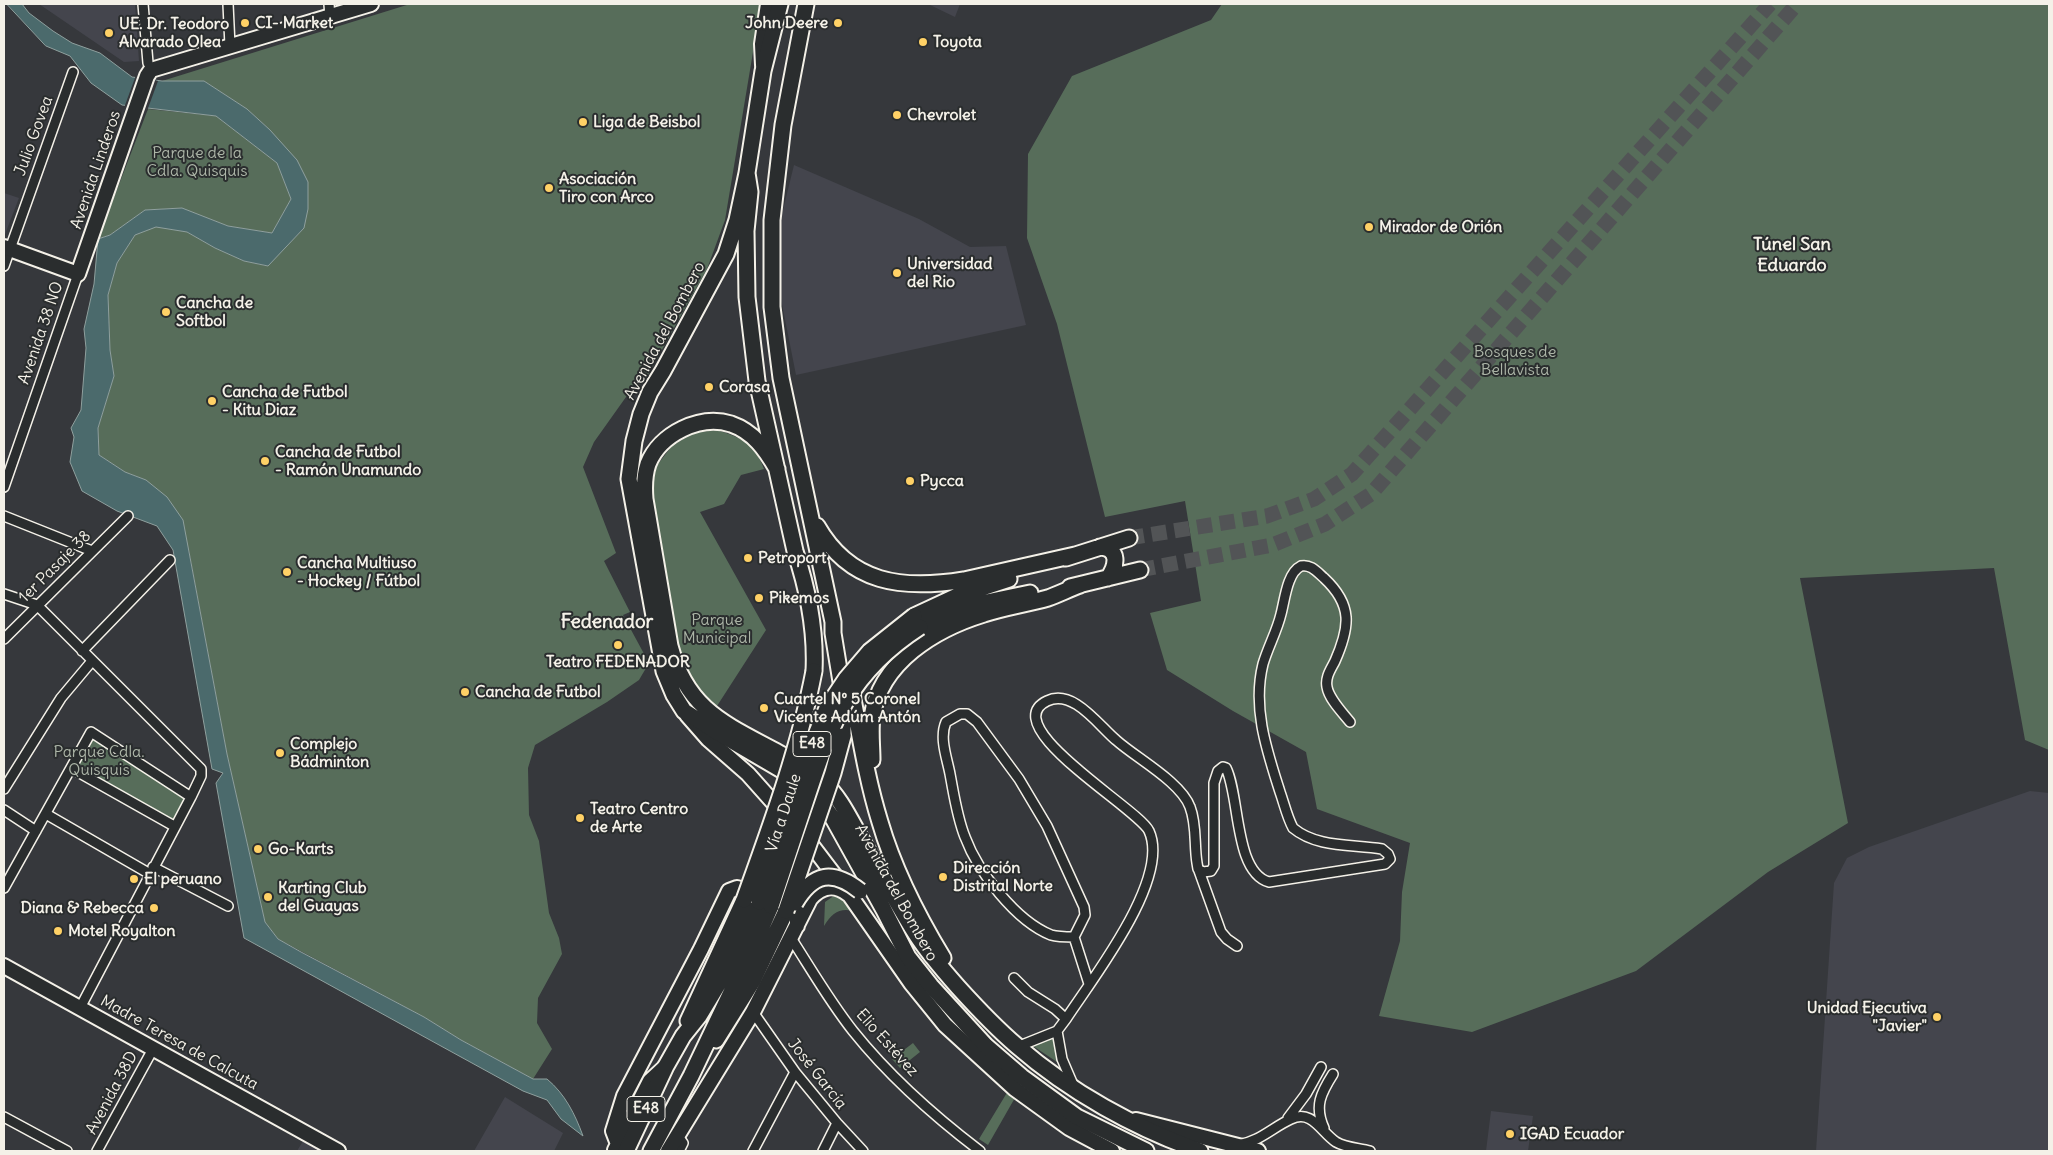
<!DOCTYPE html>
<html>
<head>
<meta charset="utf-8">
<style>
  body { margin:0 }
  #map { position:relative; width:2053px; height:1155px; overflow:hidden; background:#36383c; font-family:Delius,sans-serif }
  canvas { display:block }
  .frame { position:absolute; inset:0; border:5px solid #f4f1e8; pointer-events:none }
</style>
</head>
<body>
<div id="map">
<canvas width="2053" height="1155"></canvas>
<div class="frame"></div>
</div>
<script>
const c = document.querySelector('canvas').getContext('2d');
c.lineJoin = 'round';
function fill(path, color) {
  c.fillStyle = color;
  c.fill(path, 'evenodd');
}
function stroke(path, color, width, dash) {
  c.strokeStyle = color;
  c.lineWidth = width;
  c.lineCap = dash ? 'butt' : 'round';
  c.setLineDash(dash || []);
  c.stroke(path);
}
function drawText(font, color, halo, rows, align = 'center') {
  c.font = font + ' Delius,sans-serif';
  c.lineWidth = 4;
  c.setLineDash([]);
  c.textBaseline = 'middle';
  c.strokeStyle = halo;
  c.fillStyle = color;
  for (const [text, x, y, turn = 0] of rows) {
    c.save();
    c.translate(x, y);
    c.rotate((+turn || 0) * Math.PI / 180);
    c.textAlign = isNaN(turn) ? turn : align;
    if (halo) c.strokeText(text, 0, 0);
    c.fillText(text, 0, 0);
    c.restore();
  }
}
const built = new Path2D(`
  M39,4H135L139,61L124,62Z
  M928,4H960L955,17Z
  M794,165L919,219L970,247L1006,246L1026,325L796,375L781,299L780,222Z
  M4,193L19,198L4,237Z
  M2030,791L2049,793V1151H1816L1834,883L1847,858L1869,847Z
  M505,1097L563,1133L554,1151H474Z
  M1491,1111L1533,1116L1528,1151H1486Z
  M303,1141L321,1151H297Z`);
const green = new Path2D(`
  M410,4H761L725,220L707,269L644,382L626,397L594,442L583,467L616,553L604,561L630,612L623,615L649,663L639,680L607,702L535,745L528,768L529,815L539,841L549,913L559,938L562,954L538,998L537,1023L552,1049L533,1079L461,1040L424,1017L278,939L265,922L227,754L189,551L146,480L125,472L99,455L98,428L114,376L110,350L108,295L117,263L135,235L156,226L187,232L215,248L244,261L267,266L304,228L270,130L247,109L204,81H162Z
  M1222,4H2049V750L2025,740L1994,568L1800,578L1848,823L1768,872L1636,971L1472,1032L1379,1016L1400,941L1402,892L1410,843L1317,809L1306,752L1233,711L1167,670L1150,613L1201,601L1185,501L1105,517L1057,324L1027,238L1028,154L1072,76L1211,20Z
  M148,109L216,116L277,163L291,199L272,233L228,226L181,208L145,210L110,235L98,239Z
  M716,430C741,437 755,443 764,469L741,475L724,504L700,512L766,630L717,706L691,684L679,655L650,486L655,468L671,447L692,433Z
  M91,732L191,797L174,826L71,768Z
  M846,894L858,912C841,907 833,911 824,926L825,902L835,895Z
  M1060,1032L1069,1070L1024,1040Z
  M913,1043L920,1052L900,1068L892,1059Z
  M1008,1091L1016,1096L988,1145L979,1139Z`);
const water = new Path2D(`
  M7,4H22L29,13L53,31L72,43L100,53L132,77L162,81H204L247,109L270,130L297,160L308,182V209L304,228L268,266L244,261L215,248L187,232L156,227L135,235L117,263L108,295L110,350L114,376L98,428L99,455L125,472L146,480L167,497L183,520L227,754L265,922L278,939L301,952L424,1017L461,1040L533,1079H547C565,1094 575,1114 583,1136L561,1119L547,1100L523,1091L244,938L216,783L223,773L212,769L173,550L157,526L117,511L82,491L70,462L74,437L71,428L81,410L86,348L84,329L94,284L98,239L110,235L145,210L182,208L228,226L272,233L291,199L277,163L216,116L122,105L91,83L70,56L46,46Z`);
const pier = new Path2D(`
  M136,75L158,81L147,111L124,108Z`);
const primaryTunnel = new Path2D(`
  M1129,538L1267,516L1314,499L1352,474L1770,4
  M1140,570L1272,545L1325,524L1371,494L1797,4`);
const street = new Path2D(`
  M143,4L148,63
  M228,4L230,46
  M329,4L330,17
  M4,266L73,72
  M4,487L78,274
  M4,516L92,551
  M4,594L37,605L201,769V776L191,797L80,1008
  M4,639L128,516
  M82,651L170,560
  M960,714H967L977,722L1019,779L1047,826L1084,907L1085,915L1074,937C1066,937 1058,937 1051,935C1016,921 978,872 965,837C957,817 954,795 950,774C947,758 939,738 946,722Z
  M71,768L174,826
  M4,789L61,698L92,661
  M4,810L36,831
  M46,814L150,874
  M153,867L228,906
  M1198,868L1221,932L1227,939L1237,946
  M4,888L91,732L191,797
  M1074,937L1089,984
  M791,938C811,969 830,1002 853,1031C889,1076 934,1116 980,1151
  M1014,978L1028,992L1055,1009L1066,1019
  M753,1012L795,1072L837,1123L863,1151
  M1057,1031L1062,1059L1074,1087
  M1017,1047L1057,1031L1066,1019C1092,979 1171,879 1149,831C1139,809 995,726 1047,701C1073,688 1099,726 1116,740C1136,758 1181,782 1190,807C1197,825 1194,845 1197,863L1198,869L1203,872L1211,871L1214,866V783L1218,771L1223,767L1226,768C1240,796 1234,872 1269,882L1385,864L1390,859L1388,854L1382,849C1352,844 1317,848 1293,828C1287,817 1284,803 1280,792C1267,751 1252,708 1263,664C1268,647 1277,631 1281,614C1285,599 1287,573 1301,566C1311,564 1317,572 1324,578C1353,605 1350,627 1335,661C1331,669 1325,677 1327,687C1329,699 1342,712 1350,722
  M4,1117L67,1151
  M1288,1118L1306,1094L1321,1067
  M1324,1128C1314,1106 1321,1093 1333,1074
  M678,1136L683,1143L679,1151
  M1238,1145C1259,1142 1273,1127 1291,1119C1312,1109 1321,1132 1336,1142C1346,1148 1359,1148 1370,1151
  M97,1151L153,1049
  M753,1151L795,1072
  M823,1151L837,1123`);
const secondary = new Path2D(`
  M763,65L762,44L768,4
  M4,247L78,274L147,76L151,70L371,4
  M687,715L708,739L748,774L813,847L851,897L911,983L945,1025L1015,1089L1069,1128L1112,1151
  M778,902C791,906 798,913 797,926
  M4,966L338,1151
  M1136,1120L1258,1151
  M618,1144L613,1131L624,1096L701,949L729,891L737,888L758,895
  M615,1150L650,1081L664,1068
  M668,1151L753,1012L810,899C821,886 834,883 848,894`);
const primary = new Path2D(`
  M780,4L763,71L747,173L750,192L746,231L747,297L757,381L795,551C808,590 816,630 814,671
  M806,4L783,125L772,220V307L781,378L833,622V633L843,694V736
  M747,173L737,220L726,254L663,371L650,392L641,414L634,441L629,479L664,671L674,695L684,711L715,731L797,779L817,796L834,820L884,910L908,957L931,986L986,1046L1022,1077L1077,1117L1146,1151
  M777,469C766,450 754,432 731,424C700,414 660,434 648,464C644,476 644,487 645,499L670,646C687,710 725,724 779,753C794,761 811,770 823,782C839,796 849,817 859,835C878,868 896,902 916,934C928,953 943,970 958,987C977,1008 996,1028 1017,1046C1070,1092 1135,1128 1200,1151
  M817,526C850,584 902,590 964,580L1075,555
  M1100,547C1120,548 1117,566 1108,578
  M1066,558L1129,538
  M1070,587L1140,570
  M914,616L957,596L1009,579
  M920,627L963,607L1030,593
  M850,683C859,729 866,777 880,822C894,870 917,915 943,958
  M872,760C872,746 870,731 872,717C880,662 935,629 984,614C1005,607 1027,604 1048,598C1059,594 1069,589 1080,585
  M688,1021L744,900
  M716,1040L753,981L786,911
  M626,1151L666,1066L683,1036L699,1016L719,983L759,902
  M651,1151L691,1076L758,936L771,906`);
const primaryBridge = new Path2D(`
  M744,900C771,825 799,749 814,671
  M759,902L813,742L828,706L846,679L870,651L914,616
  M795,903C813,873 832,869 860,891
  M771,906C783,870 795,834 807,797C832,721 849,673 920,627
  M786,911L833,773L843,736`);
const markers = [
  [245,23,5,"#ffd166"],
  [838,23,5,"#ffd166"],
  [109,33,5,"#ffd166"],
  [923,42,5,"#ffd166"],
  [897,115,5,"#ffd166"],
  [583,122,5,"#ffd166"],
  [549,188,5,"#ffd166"],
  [1369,227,5,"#ffd166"],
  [897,273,5,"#ffd166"],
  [166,312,5,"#ffd166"],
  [709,387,5,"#ffd166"],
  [212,401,5,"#ffd166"],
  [265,461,5,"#ffd166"],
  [910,481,5,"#ffd166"],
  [748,558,5,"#ffd166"],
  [287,572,5,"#ffd166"],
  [759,598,5,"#ffd166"],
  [618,645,5,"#ffd166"],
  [465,692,5,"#ffd166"],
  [764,708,5,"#ffd166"],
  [280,753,5,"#ffd166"],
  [580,818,5,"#ffd166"],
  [258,849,5,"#ffd166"],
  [943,877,5,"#ffd166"],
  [134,879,5,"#ffd166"],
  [268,897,5,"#ffd166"],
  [154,908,5,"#ffd166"],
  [58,931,5,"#ffd166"],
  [1937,1017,5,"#ffd166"],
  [1510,1134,5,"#ffd166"]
];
const shields = [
  [812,744,38],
  [646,1109,38]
];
const shieldNames = [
  ["E48",812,744],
  ["E48",646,1109]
];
const poiNames = [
  ["CI- Market",255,23],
  ["John Deere",828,23,"right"],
  ["UE. Dr. Teodoro",119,24],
  ["Alvarado Olea",119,42],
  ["Toyota",933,42],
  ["Chevrolet",907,115],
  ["Liga de Beisbol",593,122],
  ["Asociación",559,179],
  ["Tiro con Arco",559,197],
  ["Mirador de Orión",1379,227],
  ["Universidad",907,264],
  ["del Rio",907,282],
  ["Cancha de",176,303],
  ["Softbol",176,321],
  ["Corasa",719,387],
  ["Cancha de Futbol",222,392],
  ["- Kitu Diaz",222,410],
  ["Cancha de Futbol",275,452],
  ["- Ramón Unamundo",275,470],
  ["Pycca",920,481],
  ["Petroport",758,558],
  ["Cancha Multiuso",297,563],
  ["- Hockey / Fútbol",297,581],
  ["Pikemos",769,598],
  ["Teatro FEDENADOR",618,662,"center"],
  ["Cancha de Futbol",475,692],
  ["Cuartel Nº 5 Coronel",774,699],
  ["Vicente Adúm Antón",774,717],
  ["Complejo",290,744],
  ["Bádminton",290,762],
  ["Teatro Centro",590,809],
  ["de Arte",590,827],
  ["Go-Karts",268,849],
  ["Dirección",953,868],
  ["Distrital Norte",953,886],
  ["El peruano",144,879],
  ["Karting Club",278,888],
  ["del Guayas",278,906],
  ["Diana & Rebecca",144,908,"right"],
  ["Motel Royalton",68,931],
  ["Unidad Ejecutiva",1927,1008,"right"],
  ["\"Javier\"",1927,1026,"right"],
  ["IGAD Ecuador",1520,1134]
];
const streetNames = [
  ["Julio Govea",34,136,-70],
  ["Avenida Linderos",96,170,-71],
  ["Avenida del Bombero",665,331,-62],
  ["Avenida 38 NO",41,333,-71],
  ["1er Pasaje 38",55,567,-45],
  ["Vía a Daule",784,813,-72],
  ["Avenida del Bombero",896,893,61],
  ["Madre Teresa de Calcuta",179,1043,29],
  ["Elio Estévez",887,1043,48],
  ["José García",817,1074,52],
  ["Avenida 38D",112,1093,-62]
];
const parkNames = [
  ["Parque de la",197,153],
  ["Cdla. Quisquis",197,171],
  ["Bosques de",1515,352],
  ["Bellavista",1515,370],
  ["Parque",717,620],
  ["Municipal",717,638],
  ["Parque Cdla.",99,752],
  ["Quisquis",99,770]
];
const neighbourhoodNames = [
  ["Túnel San",1792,245],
  ["Eduardo",1792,266]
];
const quarterNames = [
  ["Fedenador",607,623]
];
fill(built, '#44454d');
fill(green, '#576d5a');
fill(water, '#4b6a6c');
stroke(water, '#8fa09e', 1);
fill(pier, '#36383c');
stroke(primaryTunnel, '#525456', 15, [15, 8]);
stroke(street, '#f4f1e8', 12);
stroke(secondary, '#f4f1e8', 18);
stroke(primary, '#f4f1e8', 19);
stroke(street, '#2a2d2e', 9);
stroke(secondary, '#2a2d2e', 14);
stroke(primary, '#2a2d2e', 15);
stroke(primaryBridge, '#f4f1e8', 19, []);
stroke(primaryBridge, '#2a2d2e', 15);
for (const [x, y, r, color] of markers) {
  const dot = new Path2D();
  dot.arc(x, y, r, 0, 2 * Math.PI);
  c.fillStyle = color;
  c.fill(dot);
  stroke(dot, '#2a2d2e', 2);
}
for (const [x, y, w] of shields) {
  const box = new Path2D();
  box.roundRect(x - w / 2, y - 12.5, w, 25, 4);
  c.fillStyle = '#2a2d2e';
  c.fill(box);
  stroke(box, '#f4f1e8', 1);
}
drawText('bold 15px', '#f4f1e8', null, shieldNames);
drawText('bold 16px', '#f4f1e8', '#2a2d2e', poiNames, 'left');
drawText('16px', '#f4f1e8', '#2a2d2e', streetNames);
drawText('16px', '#adb6a8', '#2a2d2e', parkNames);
drawText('bold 18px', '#f4f1e8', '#2a2d2e', neighbourhoodNames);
drawText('bold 19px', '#f4f1e8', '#2a2d2e', quarterNames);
</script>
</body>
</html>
